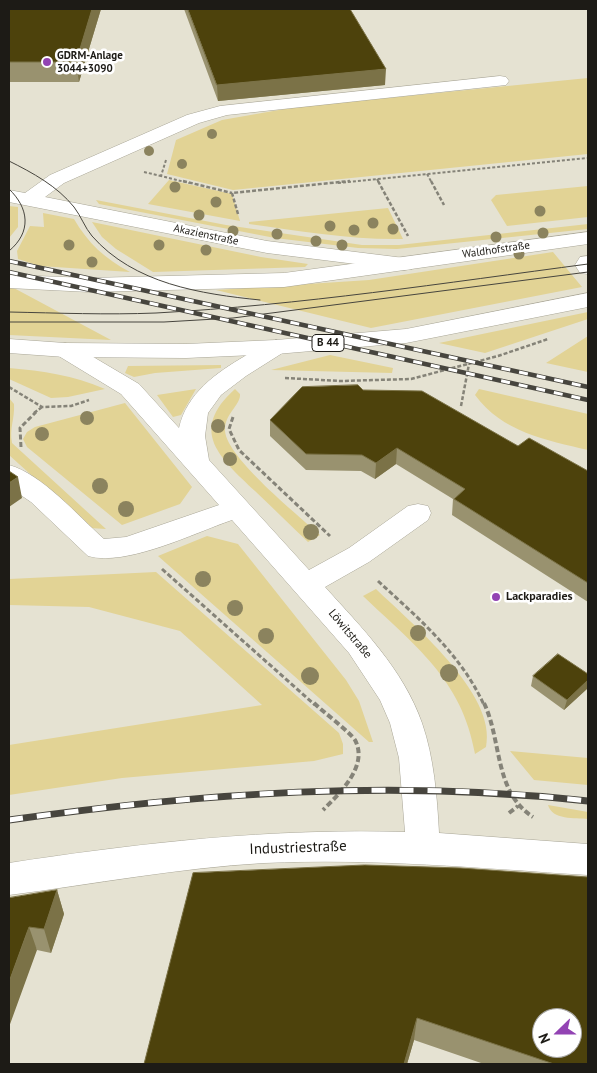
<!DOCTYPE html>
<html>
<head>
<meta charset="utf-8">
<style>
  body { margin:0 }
  #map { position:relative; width:597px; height:1073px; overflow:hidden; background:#e5e2d2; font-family:"PT Sans",sans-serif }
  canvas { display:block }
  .frame { position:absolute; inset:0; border:10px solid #1d1b16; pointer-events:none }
  .north { position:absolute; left:532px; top:1008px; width:50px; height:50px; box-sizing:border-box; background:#fff; border:1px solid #a5a4a2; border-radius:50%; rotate:248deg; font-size:14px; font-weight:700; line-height:20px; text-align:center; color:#1d1b16 }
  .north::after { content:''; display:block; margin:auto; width:18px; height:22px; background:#9243b3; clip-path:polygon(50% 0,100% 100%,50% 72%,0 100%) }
</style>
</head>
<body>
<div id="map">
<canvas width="597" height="1073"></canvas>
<div class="frame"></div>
<div class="north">N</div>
</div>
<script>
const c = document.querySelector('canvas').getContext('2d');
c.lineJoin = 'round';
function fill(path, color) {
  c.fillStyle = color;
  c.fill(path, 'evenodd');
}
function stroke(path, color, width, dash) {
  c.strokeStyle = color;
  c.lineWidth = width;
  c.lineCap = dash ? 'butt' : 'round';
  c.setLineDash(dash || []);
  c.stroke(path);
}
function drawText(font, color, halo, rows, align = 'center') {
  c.font = font + ' "PT Sans",sans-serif';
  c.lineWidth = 5;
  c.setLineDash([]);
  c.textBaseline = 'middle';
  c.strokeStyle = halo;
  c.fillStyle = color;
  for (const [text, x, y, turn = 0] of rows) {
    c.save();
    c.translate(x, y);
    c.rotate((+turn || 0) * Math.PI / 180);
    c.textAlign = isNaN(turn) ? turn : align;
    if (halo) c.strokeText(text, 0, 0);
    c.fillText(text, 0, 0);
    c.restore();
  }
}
const green = new Path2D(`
  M588,78V154L233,190L167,174L176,140L222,120L296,107Z
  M169,180L232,194L240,221L148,204Z
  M588,186V217L507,226L491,200L496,195Z
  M96,200L226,225L362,245H399L588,224V229L397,249L358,248L275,238L99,204Z
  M9,206L18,207V227L9,238Z
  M388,208L403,239C352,240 300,231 249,224V222Z
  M43,213L74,219C88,243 105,259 130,272L40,266L18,259L17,251L30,226L44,227Z
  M92,222L261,257L308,264L305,267L153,272L116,249L102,237Z
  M553,252L582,287L371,328L216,290L369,280Z
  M9,287H12L111,340L9,335Z
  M588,312V319L485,353L439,343Z
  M588,336V372L546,363Z
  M330,355L393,368L392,373L271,370Z
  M221,365V368L155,373L134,377L125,373L128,366Z
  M9,368C43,371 73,375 105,389L68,397L51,398L9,379Z
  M196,389L181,415L173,417L157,395Z
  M235,389L240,394C241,405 224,414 225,431C227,458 298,515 320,535L308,542C290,525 273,508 255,491C220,458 188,431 235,389Z
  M479,389L588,414V450C546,440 502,432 475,395Z
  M9,398L14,404C15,419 9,428 12,443L106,529L90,528L9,455Z
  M125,403L192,487L180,504L122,525L27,447L23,439L27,432L35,427Z
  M207,536L238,544L346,680L359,701L373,742H369L158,556Z
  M156,572L339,733L343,744V754L314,761L122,778L9,795V745L262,705L180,631L89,607L9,605V579Z
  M376,589C410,622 498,694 486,747L475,754C462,679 414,645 363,596Z
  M510,751L588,758V785L534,780Z
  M548,805L588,812V819C575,818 552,820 548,805Z`);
const pathFar3 = new Path2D(`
  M166,160L161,176L189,183
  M144,172L161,176
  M427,174L432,183
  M377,179L379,183
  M338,183L588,158`);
const pathFar2 = new Path2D(`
  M183,181L232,193
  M378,181L408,236
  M431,181L444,205
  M238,214L232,193L350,181
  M285,378L341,381L411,379L498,356L548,339
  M9,387L42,407L71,406L89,400
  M461,406L469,364
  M34,413L42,407`);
const pathFar1 = new Path2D(`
  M233,417L229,429L239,450L330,536
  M21,447L20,428L36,412
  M162,569L315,705
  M378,581C418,618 461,654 484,705`);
const path = new Path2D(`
  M314,703C322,711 350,732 355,740C369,766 339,794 323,810
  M484,703C502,741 494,792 533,817
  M509,813L518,806`);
const minor = new Path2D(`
  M500,76L506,77L509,81L506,85L227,115L199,123L64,183L45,197L267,241L404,258L412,259L415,264L412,269L404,270L267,253L9,202V190L25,193L50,175L187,115L220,106Z
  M276,340L284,342L288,347L284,352L246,376L221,395L208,413L205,436L209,460L309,570L349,548L408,506L418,504L428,506L431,513L428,520L369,562L325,587C362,628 403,669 422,723C434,758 437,796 439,833L588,844V875C480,868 373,858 264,863C178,868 94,884 9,895V863C141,843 271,828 405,832L399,758L390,723L380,700L349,653L232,520C194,533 126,567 88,556L31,502L9,487V465C42,474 78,516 104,539L126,537L219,505L121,394L57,355L53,350L57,345L65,343L73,345L139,384L179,428C187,393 216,373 245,356C255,350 265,343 276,340Z`);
const major = new Path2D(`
  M588,232V244L284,287L90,292L9,288V275L90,278L284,273Z
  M588,256V274L580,273L575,265L580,257Z
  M588,293V307L406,343L276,354L186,358L65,357L9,353V339L65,343L186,344L276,340L406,329Z`);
const tram = new Path2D(`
  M9,161C33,173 57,186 74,207C81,216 85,228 92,236C134,284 201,294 260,300
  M9,189C29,208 32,232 9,251
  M9,312C58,313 107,315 156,313C301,305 444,283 588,264
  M9,322H164L233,318L588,272`);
const railFar1 = new Path2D(`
  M9,261L588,387
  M9,272L588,400`);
const rail = new Path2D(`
  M9,820C202,793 394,779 588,801`);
const trees = [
  [212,134,5],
  [149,151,5],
  [182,164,5],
  [175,187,5.5],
  [216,202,5.5],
  [540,211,5.5],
  [199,215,5.5],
  [373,223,5.5],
  [330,226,5.5],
  [393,229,5.5],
  [354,230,5.5],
  [233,231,5.5],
  [543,233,5.5],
  [277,234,5.5],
  [496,237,5.5],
  [316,241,5.5],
  [69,245,5.5],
  [159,245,5.5],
  [342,245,5.5],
  [206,250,5.5],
  [519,254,5.5],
  [92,262,5.5],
  [87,418,7],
  [218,426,7],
  [42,434,7],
  [230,459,7],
  [100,486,8],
  [126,509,8],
  [311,532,8],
  [203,579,8],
  [235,608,8],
  [418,633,8],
  [266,636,8],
  [449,673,9],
  [310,676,9]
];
const wall = new Path2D(`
  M9,9H101L79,82H9Z
  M184,9H350L385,85L218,101Z
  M363,390L588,471V602L452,515L453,499L396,464L375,479L361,471L306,470L270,436V420Z
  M588,674V688L564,710L531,686L533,676Z
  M193,873L588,1064H484L414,1040L407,1064H144Z
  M57,890L64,914L51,953L37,950L9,898Z`);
const shadedWall = new Path2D(`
  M92,9H101L79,82L76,62Z
  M386,69L385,85L218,101L217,85Z
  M397,448L396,464L375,479L376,463Z
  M18,477L22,498L9,507V483Z
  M588,680V688L564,710L567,700Z
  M57,890L64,914L51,953L44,929Z
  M29,927L37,950L9,1027V982Z
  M417,1018L414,1040L407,1064H404Z`);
const building = new Path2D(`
  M9,9H92L76,62H9Z
  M188,9H350L386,69L217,85Z
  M358,385L363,390L422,391L518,446L529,438L588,471V583L454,499L465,489L397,448L376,463L362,455L306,454L270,420L302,387Z
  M9,471L18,477L9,483Z
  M558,654L588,674V680L567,700L533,676Z
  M365,865L461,868L588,877V1064H554L417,1018L404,1064H144L193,873ZM542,1018H572V1048H542Z
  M57,890L44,929L29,927L9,982V898Z`);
const markers = [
  [47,62,5,"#9243b3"],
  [496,597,5,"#9243b3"]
];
const farPoinames = [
  ["GDRM-Anlage",57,56],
  ["3044+3090",57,69]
];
const farStreetnames = [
  ["Akazienstraße",206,235,12],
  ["Waldhofstraße",496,250,-8]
];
const shields = [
  [328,343,32]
];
const shieldNames = [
  ["B 44",328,343]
];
const poiNames = [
  ["Lackparadies",506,597]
];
const streetNames = [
  ["Löwitstraße",350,634,50]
];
const nearStreetnames = [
  ["Industriestraße",298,848,-2]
];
fill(green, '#e2d395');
stroke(minor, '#a8a596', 1);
stroke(major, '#a8a596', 1);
stroke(pathFar3, '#858378', 2, [3, 2]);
stroke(pathFar2, '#858378', 2.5, [4, 2]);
stroke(pathFar1, '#858378', 3, [5, 2.5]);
stroke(path, '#858378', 4, [6, 3]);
fill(minor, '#fff');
fill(major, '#fff');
stroke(tram, '#47453e', 1);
stroke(railFar1, '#47453e', 4.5);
stroke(rail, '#47453e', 7);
stroke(railFar1, '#fff', 3, [9]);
stroke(rail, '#fff', 5, [14]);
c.fillStyle = '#8b835e';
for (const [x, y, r] of trees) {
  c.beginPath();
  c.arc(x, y, r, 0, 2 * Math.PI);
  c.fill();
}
fill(wall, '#99926f');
fill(shadedWall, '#7b7247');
fill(building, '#4d420c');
stroke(building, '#7b7247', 1);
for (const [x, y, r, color] of markers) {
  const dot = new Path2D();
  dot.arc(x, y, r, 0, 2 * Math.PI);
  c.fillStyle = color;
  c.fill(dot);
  stroke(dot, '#fff', 2);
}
drawText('bold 11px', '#1d1b16', '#fff', farPoinames, 'left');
drawText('11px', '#1d1b16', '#fff', farStreetnames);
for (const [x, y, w] of shields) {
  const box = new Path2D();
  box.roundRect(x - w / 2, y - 8.5, w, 17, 4);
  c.fillStyle = '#fff';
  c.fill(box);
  stroke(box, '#1d1b16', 1);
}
drawText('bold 11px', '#1d1b16', null, shieldNames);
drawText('bold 12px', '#1d1b16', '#fff', poiNames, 'left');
drawText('12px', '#1d1b16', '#fff', streetNames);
drawText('15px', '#1d1b16', '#fff', nearStreetnames);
</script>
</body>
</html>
